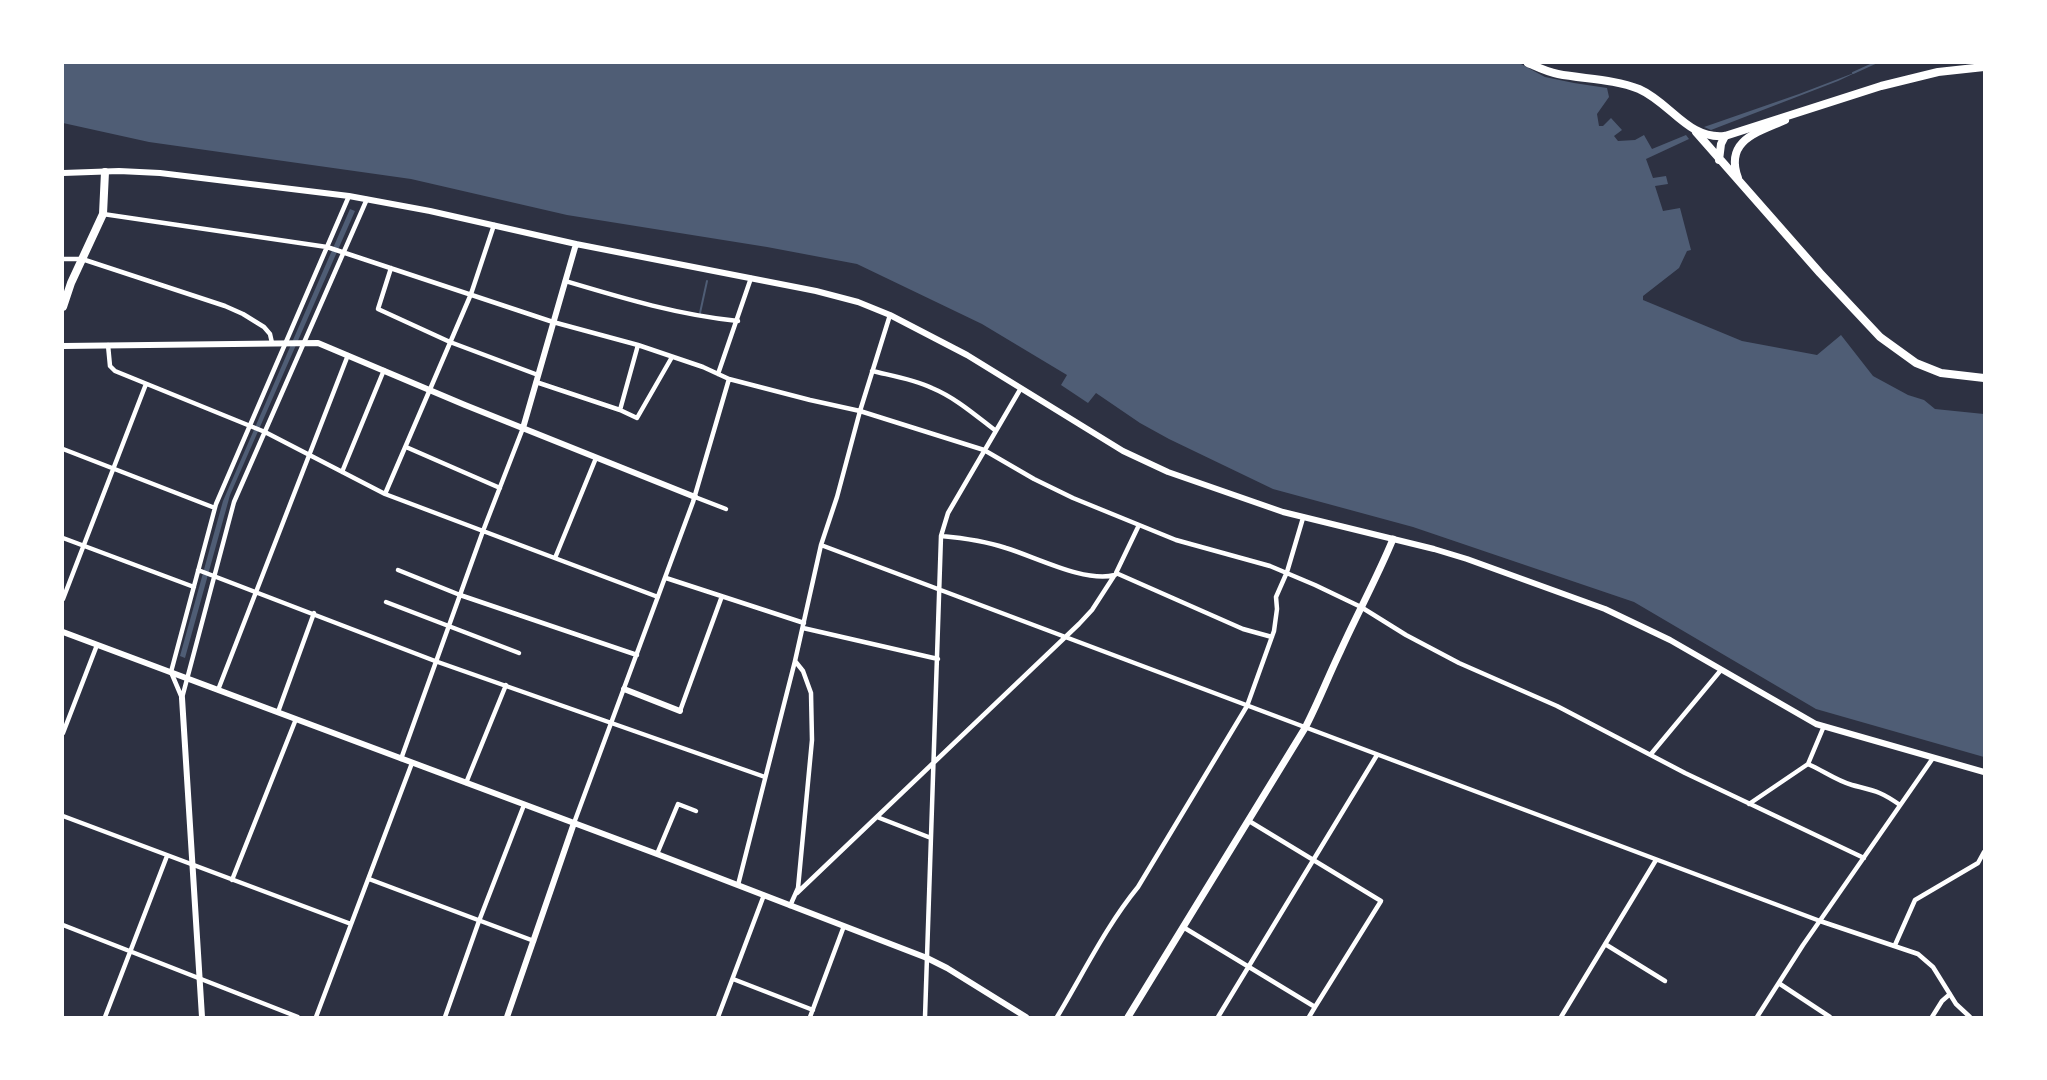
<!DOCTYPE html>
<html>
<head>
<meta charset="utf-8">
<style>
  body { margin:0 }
  #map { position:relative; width:2047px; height:1080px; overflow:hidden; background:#2d3142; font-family:Literata,serif }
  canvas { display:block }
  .frame { position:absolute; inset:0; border:64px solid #fff; pointer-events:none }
</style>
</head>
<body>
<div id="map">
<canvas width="2047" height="1080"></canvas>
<div class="frame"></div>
</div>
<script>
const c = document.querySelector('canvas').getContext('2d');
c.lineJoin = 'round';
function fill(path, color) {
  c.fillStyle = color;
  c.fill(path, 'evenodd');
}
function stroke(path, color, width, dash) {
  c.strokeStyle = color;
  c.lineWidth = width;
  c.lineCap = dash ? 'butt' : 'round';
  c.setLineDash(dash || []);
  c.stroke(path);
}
const water = new Path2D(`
  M63,63H1519L1545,77L1574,83L1607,88L1609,97L1597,114L1599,126H1603L1611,118L1622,130L1614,136L1618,141L1635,140L1644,135L1652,149L1686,135L1689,139L1646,159L1653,178L1666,176L1668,184L1655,186L1663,211L1680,208L1691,250L1687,251L1679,268L1643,296V300L1742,341L1817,355L1841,335L1873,376L1908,395L1924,400L1935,409L1984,414V757L1816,709L1634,602L1413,527L1273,489L1169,439L1140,423L1096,393L1088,403L1061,385L1067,375L982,324L857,264L767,247L567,215L411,179L149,142L63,123Z
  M1859,71L1838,81L1711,130L1704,127L1799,94Z
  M350,209L355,211L230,495L185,658L180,656L223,501Z`);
const stream = new Path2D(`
  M1853,73L1875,63
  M700,313L707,281`);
const minor = new Path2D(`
  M103,214L327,247L553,322L638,345L703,367L729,379L810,400L860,411L984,450L1034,479L1073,498L1176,540L1270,566L1315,585L1361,607L1406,635L1459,663L1557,706L1685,773L1864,858
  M63,259H82L225,306L243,314L264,327L270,334L272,343
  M391,268L378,309L450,342L538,375
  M565,281C622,298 678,315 738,321
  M108,345L110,366L115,371L265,432L385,494L658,597
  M872,371C893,376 913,379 932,388C956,398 975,415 996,431
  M718,374L751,278
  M536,382L620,410L638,345
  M620,410L637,418L672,357
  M406,447L500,488
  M63,449L215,508
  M342,472L384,370
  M385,494L471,294L494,225
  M695,497L726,509
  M1139,525L1116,573L1243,629L1272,637
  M941,536C963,538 985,541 1006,548C1036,557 1085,583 1115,575
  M63,538L194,587
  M821,545L1820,921L1918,954L1933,967L1956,1004L1970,1017
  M555,558L596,458
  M198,570L435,661L765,777
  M398,570L460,595L637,655
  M666,578L804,623
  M63,599L146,384
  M386,602L519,653
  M803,628L938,659
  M218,690L348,355
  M182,698L171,672L216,504L349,196
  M182,698L234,502L367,199
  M680,711L722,596
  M278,712L314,613
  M1824,726L1808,764C1822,770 1837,781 1852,785C1875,791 1880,791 1900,805
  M63,733L97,645
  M1651,754L1721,670
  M401,759L483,531L523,428
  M466,783L506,685
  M1749,804L1808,764
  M63,816L351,924
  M877,817L931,838
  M1249,821L1381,901L1315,1007
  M574,823L693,502L729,379
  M657,854L678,804L696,811
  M369,879L534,941
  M232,880L296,719
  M738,885L795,661L821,545L837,497L860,411L890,315
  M797,893L1079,624L1092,610L1114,576
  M790,906L798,888L812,740L811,693L803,671L795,661
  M63,925L298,1017
  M1183,927L1315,1007L1309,1017
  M1605,944L1665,981
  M1895,945L1915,900L1978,863L1984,852
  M733,979L813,1010
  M1780,984L1830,1017
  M105,1017L167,856
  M316,1017L412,763
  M445,1017L479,921L524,805
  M718,1017L764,895
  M810,1017L844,926
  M925,1017L941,536L948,513L1021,388
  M1057,1017C1083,974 1106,926 1138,887L1247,706L1274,631L1277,609L1276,597L1287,572L1303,518
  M1218,1017L1377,755
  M1561,1017L1656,860
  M1757,1017L1803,945L1933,758
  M1932,1017L1942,1001L1950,994`);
const tertiary = new Path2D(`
  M63,173L119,171L160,173L349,196L430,211L576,244
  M63,346L318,343L465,405L695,497
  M523,428L576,244L816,291L858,302L890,315L967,355L1123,451L1168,472L1283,512L1434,549L1467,559L1605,609L1670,640L1816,724L1984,772
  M63,632L657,854L927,958L947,968L1026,1017
  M624,689L680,711
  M182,698L202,1017
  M507,1017L574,823`);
const secondary = new Path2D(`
  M1128,1017L1305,728C1318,703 1328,677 1340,652C1357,614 1377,578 1393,539`);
const primary = new Path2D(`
  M1696,132L1820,273L1880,337L1916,363L1941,373L1984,378
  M1719,160L1721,144L1725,136
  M1738,178C1724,140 1758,132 1785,120
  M63,307L71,283L103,214L105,172`);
const trunk = new Path2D(`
  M1528,63C1537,67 1547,72 1558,74C1584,79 1614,79 1639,89C1671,103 1688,140 1725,136L1881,86L1938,72L1984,67`);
fill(water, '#4f5d75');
stroke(stream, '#4f5d75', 2);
stroke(minor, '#fff', 4.5);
stroke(tertiary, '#fff', 6);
stroke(secondary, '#fff', 7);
stroke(primary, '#fff', 8);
stroke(trunk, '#fff', 8);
</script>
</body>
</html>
